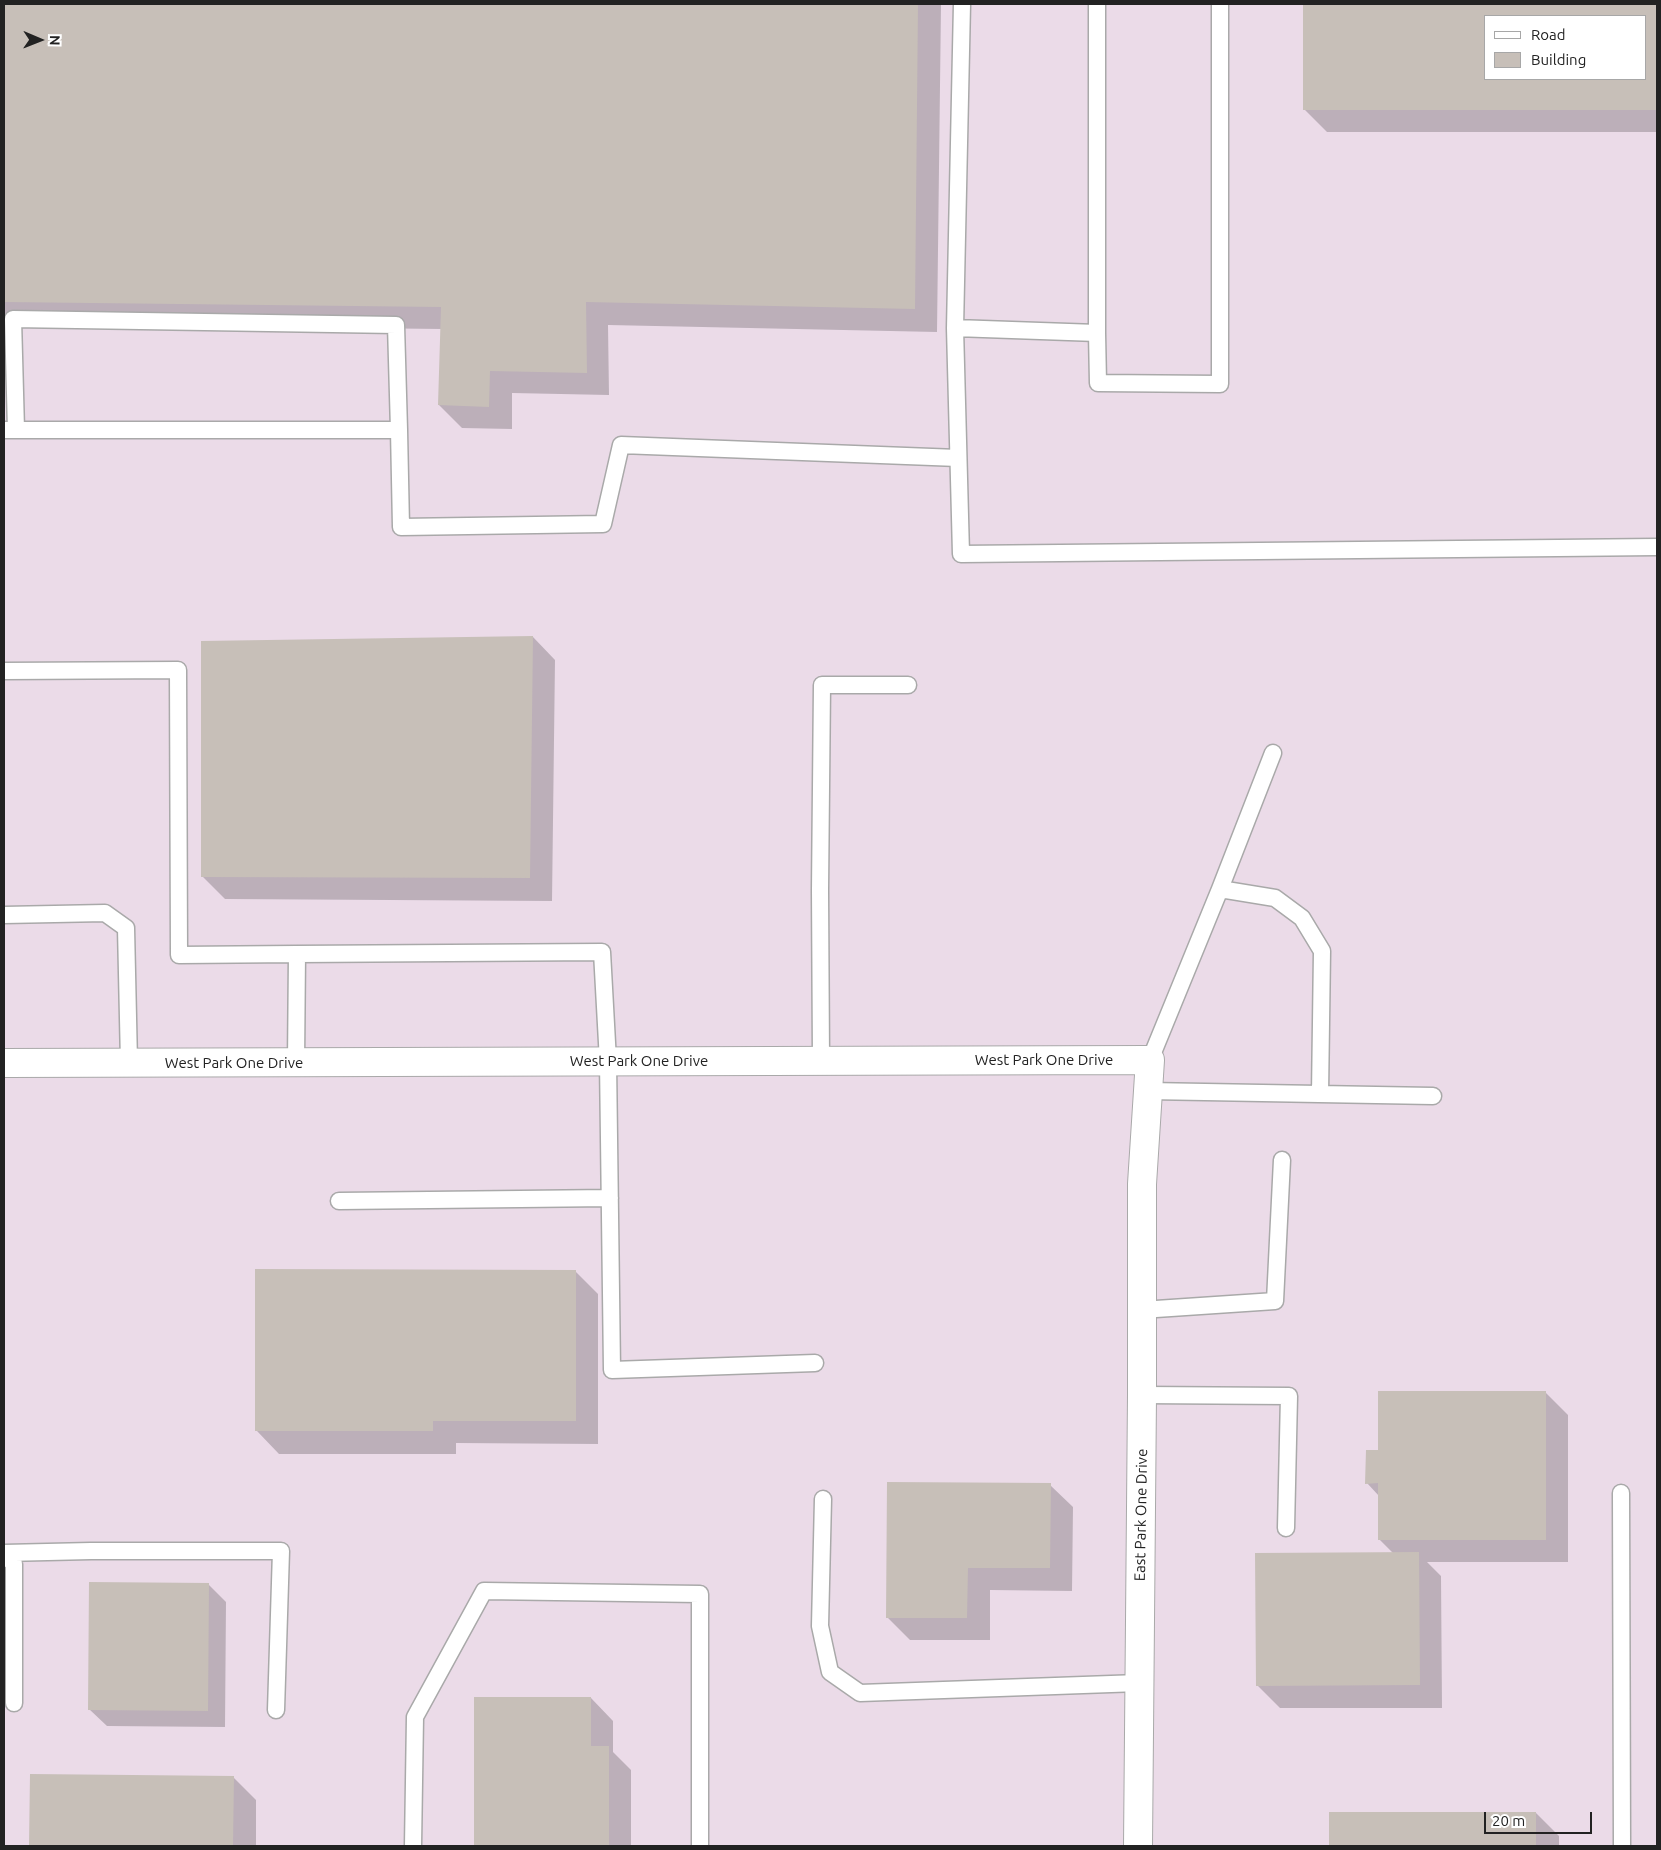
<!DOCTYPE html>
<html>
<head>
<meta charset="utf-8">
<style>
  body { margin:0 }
  #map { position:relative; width:1661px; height:1850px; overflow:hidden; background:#f2efe9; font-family:Ubuntu,sans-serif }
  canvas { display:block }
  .frame { position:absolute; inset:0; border:5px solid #222; pointer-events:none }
  .legend { position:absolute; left:1484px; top:15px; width:162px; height:65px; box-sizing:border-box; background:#fff; border:1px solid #a7a7a7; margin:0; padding:6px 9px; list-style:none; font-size:15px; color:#222 }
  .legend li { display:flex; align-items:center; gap:10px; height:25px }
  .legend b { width:25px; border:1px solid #a7a7a7 }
  .north { position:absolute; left:15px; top:15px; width:50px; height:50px; -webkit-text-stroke:4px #fff; paint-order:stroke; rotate:91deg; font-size:14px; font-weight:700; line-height:20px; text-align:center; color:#222 }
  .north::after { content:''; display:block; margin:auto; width:18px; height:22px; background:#222; clip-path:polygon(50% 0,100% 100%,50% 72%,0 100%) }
  .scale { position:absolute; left:1484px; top:1812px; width:108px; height:22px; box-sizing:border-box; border:2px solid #222; border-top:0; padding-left:6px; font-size:15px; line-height:18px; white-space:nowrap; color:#222; -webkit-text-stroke:4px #fff; paint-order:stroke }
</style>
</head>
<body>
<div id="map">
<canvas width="1661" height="1850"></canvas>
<div class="frame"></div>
<ul class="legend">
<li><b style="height:6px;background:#fff"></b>Road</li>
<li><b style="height:14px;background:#c7bfb8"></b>Building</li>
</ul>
<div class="north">N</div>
<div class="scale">20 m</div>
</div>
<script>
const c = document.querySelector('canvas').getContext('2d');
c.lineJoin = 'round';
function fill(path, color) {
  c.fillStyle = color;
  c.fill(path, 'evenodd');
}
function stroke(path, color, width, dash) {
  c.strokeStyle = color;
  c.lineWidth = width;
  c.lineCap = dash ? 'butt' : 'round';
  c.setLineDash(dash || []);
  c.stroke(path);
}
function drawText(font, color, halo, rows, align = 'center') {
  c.font = font + ' Ubuntu,sans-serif';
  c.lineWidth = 4.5;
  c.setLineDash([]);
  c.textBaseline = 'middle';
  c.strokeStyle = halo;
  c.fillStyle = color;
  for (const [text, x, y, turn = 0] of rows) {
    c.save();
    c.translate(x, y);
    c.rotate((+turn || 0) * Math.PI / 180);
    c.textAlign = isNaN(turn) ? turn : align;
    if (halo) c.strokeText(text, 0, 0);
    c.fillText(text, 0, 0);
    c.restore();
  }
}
const industrial = new Path2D(`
  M4,4H1657V1846H4ZM1485,16H1645V79H1485Z`);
const shadow = new Path2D(`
  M4,4H941L937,332L608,325L609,395L512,393V429L462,428L439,405L442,329L4,324Z
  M1304,4H1657V132H1327L1305,110ZM1485,16H1645V79H1485Z
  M533,637L555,660L552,901L225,899L202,876Z
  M575,1271L598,1294V1444L456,1443V1454H279L257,1431Z
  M1546,1393L1568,1415V1562H1427L1441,1576L1442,1708H1280L1257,1685L1394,1554L1379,1539V1496L1367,1483L1379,1451Z
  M1050,1485L1073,1507L1072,1591L990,1590V1640H910L887,1617Z
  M209,1585L226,1602L225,1727L107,1726L89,1709Z
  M475,1698H591L613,1721V1752L631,1770V1846H475Z
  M31,1775L233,1777L256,1800V1846H30Z
  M1330,1813H1536L1559,1836V1846H1330Z`);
const building = new Path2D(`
  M4,4H918L915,309L586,302L587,373L490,371L489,407L438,405L441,307L4,302Z
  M1303,4H1657V110H1303ZM1485,16H1645V79H1485Z
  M533,636L530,878L201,877V641Z
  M255,1269L576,1270V1421H433V1431H255Z
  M1378,1391H1546V1540H1378V1483L1365,1484L1366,1450H1378Z
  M887,1482L1051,1483L1050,1568H968L967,1618H886Z
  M1419,1552L1420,1685L1256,1686L1255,1553Z
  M89,1582L209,1583L208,1711L88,1710Z
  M474,1697H591V1746H609V1846H474Z
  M30,1774L234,1776L233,1846H29Z
  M1329,1812H1536V1846H1329Z`);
const lane = new Path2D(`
  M1097,4V333L955,328L961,554L1657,547
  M955,328L962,4
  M1097,333L1098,383L1220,384V4
  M4,430H399L401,527L603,524L621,445L958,458
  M16,430L13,319L396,325L399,430
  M4,671L178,670L179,955L297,954
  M1220,889L1275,898L1302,918L1322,951L1320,1094
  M4,915L105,913L126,928L129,1063
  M821,1060L820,890L822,685H908
  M1150,1060L1220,889L1273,753
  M296,1062L297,954L602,952L608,1061L612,1370L815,1363
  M1148,1091L1433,1096
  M339,1201L610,1198
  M1141,1310L1275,1301L1282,1160
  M1142,1395L1289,1396L1286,1528
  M1621,1493L1622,1846
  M823,1499L820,1626L830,1672L860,1693L1139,1683
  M4,1553L91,1551H281L276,1710
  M4,1554L14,1564V1703
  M413,1846L415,1717L484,1591L700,1594V1846`);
const street = new Path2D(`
  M4,1063L1150,1060L1142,1184V1395L1138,1846`);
const streetNames = [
  ["West Park One Drive",1044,1060],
  ["West Park One Drive",639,1061],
  ["West Park One Drive",234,1063],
  ["East Park One Drive",1141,1515,-89]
];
fill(industrial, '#ebdbe8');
fill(shadow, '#0003');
fill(building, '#c7bfb8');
stroke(lane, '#a9a9a9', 19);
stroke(street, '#a9a9a9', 30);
stroke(lane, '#fff', 16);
stroke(street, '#fff', 28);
drawText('15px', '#222', '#fff', streetNames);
</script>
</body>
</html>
